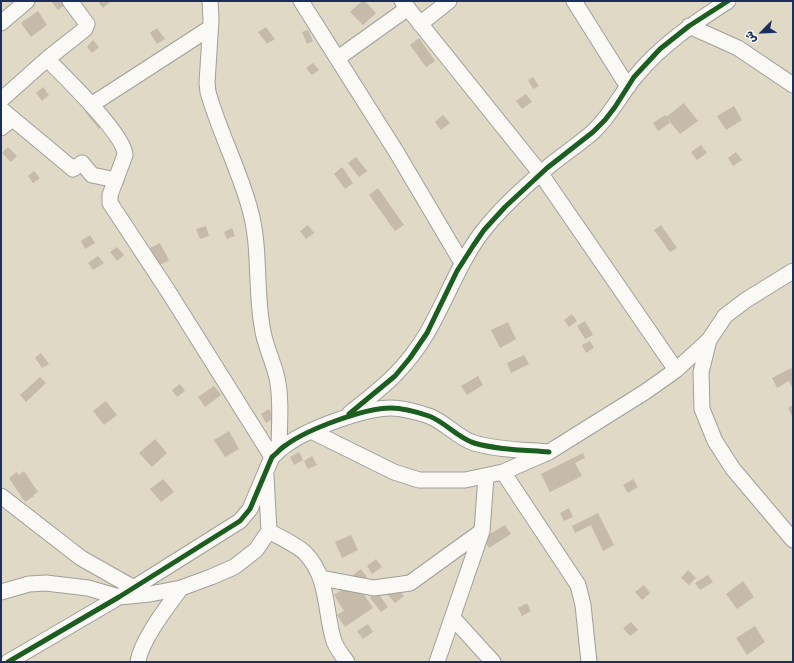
<!DOCTYPE html>
<html>
<head>
<meta charset="utf-8">
<style>
  body { margin:0 }
  #map { position:relative; width:794px; height:663px; overflow:hidden; background:#e0d9c6; font-family:"Architects Daughter","Playpen Sans Arabic",sans-serif }
  canvas { display:block }
  .frame { position:absolute; inset:0; border:2px solid #1b2f5e; pointer-events:none }
  .north { position:absolute; left:742px; top:12px; width:40px; height:40px; -webkit-text-stroke:3px #fdfcf7; paint-order:stroke; rotate:246deg; font-size:11px; font-weight:700; line-height:16px; text-align:center; color:#1b2f5e }
  .north::after { content:''; display:block; margin:auto; width:14px; height:18px; background:#1b2f5e; clip-path:polygon(50% 0,100% 100%,50% 72%,0 100%) }
</style>
</head>
<body>
<div id="map">
<canvas width="794" height="663"></canvas>
<div class="frame"></div>
<div class="north">ش</div>
</div>
<script>
const c = document.querySelector('canvas').getContext('2d');
c.lineJoin = 'round';
function fill(path, color) {
  c.fillStyle = color;
  c.fill(path, 'evenodd');
}
function stroke(path, color, width, dash) {
  c.strokeStyle = color;
  c.lineWidth = width;
  c.lineCap = dash ? 'butt' : 'round';
  c.setLineDash(dash || []);
  c.stroke(path);
}
const building = new Path2D(`
  M51,1H63L66,4L58,10Z
  M102,1H109L110,2L103,8L99,3Z
  M362,1H365L376,13L363,25L350,12Z
  M38,11L47,25L31,37L21,23Z
  M266,27L275,39L267,44L258,32Z
  M157,28L165,39L157,44L150,33Z
  M308,30L313,41L307,44L302,32Z
  M419,38L435,61L426,67L410,45Z
  M93,40L99,47L92,53L87,47Z
  M313,63L319,70L312,75L306,68Z
  M533,77L539,86L533,89L528,80Z
  M43,87L49,95L42,101L36,93Z
  M526,94L532,102L522,109L516,101Z
  M684,103L698,121L680,134L666,117Z
  M91,106L106,124L99,129L85,112Z
  M734,106L742,120L726,130L717,116Z
  M443,115L450,123L441,130L435,122Z
  M665,115L670,123L658,131L653,123Z
  M701,145L707,153L697,160L691,152Z
  M8,147L17,156L11,162L2,153Z
  M736,152L742,160L733,166L728,158Z
  M356,157L367,171L359,177L348,163Z
  M342,167L353,183L345,189L334,174Z
  M34,171L40,178L33,183L28,176Z
  M378,188L404,225L395,231L369,195Z
  M308,225L314,233L306,239L300,231Z
  M661,225L677,248L670,252L654,230Z
  M206,226L209,236L200,239L196,229Z
  M232,228L235,236L227,239L224,232Z
  M90,235L95,243L85,249L81,241Z
  M160,243L169,260L160,265L150,248Z
  M117,247L124,255L117,261L110,252Z
  M98,256L104,263L93,270L88,263Z
  M572,314L577,321L569,327L564,320Z
  M585,321L593,335L585,339L577,326Z
  M508,322L516,339L500,348L491,330Z
  M590,341L594,348L586,353L582,345Z
  M41,353L49,364L42,368L35,358Z
  M524,355L529,364L511,373L507,363Z
  M791,368L793,372V389L789,381L777,388L772,378Z
  M478,376L483,385L467,395L461,386Z
  M40,377L46,383L26,402L20,395Z
  M180,384L185,391L177,397L172,390Z
  M214,386L221,395L205,407L198,397Z
  M106,401L117,415L104,425L93,411Z
  M793,405V415L792,416L788,408Z
  M269,409L274,418L266,423L261,414Z
  M229,431L239,449L225,457L214,440Z
  M155,439L167,453L152,467L139,453Z
  M299,452L303,460L294,465L290,457Z
  M583,453L585,458L575,463L582,476L550,492L541,474Z
  M312,456L317,465L308,469L304,461Z
  M24,471L38,492L33,495L34,496L25,502L9,478L17,472L19,475Z
  M163,479L174,492L161,502L150,489Z
  M633,479L638,487L628,493L623,485Z
  M569,508L573,517L564,521L560,513Z
  M598,513L614,545L603,551L591,525L575,533L572,526Z
  M505,525L511,534L489,548L483,538Z
  M351,535L358,550L342,558L335,542Z
  M376,559L382,567L372,574L367,566Z
  M361,569L367,577L360,583L353,575Z
  M688,570L696,578L689,585L681,578Z
  M708,575L713,582L700,590L695,583Z
  M355,581L373,608L345,627L337,615L344,611L334,595Z
  M391,581L404,596L395,603L382,588Z
  M743,581L754,597L737,609L726,594Z
  M644,585L650,593L642,600L635,592Z
  M377,592L388,607L381,612L370,598Z
  M527,603L531,611L522,616L518,608Z
  M631,622L638,630L630,636L623,628Z
  M368,624L373,632L363,639L357,631Z
  M755,626L765,642L747,655L736,638Z`);
const minor = new Path2D(`
  M210,1L211,20L207,83L208,92C219,131 238,167 249,206C261,245 255,286 262,326C264,344 273,360 277,378C282,400 279,428 279,450
  M301,1L397,153L462,263
  M402,1L541,174L676,370
  M574,1L628,87
  M1,23L27,1
  M420,24L449,1
  M689,26L738,48L793,85
  M338,58L408,8
  M47,59C63,75 125,135 125,155L110,195V203L168,291L272,457
  M1,100L47,59L85,29L87,24L70,1
  M91,105L210,28
  M1,109L73,169L82,163L92,175L116,180
  M1,128L12,119
  M709,340L701,372L702,409L715,441L733,469L793,540
  M350,413C382,388 406,369 427,333C447,299 459,262 483,231C502,207 525,186 548,167C563,155 579,144 593,132C611,115 620,95 635,77C661,45 694,23 728,1
  M311,431L394,472L419,480H465L503,472L549,452L645,392L676,370L709,340L725,316L746,300L793,271
  M503,472L578,585L583,605L589,662
  M1,496L81,558L134,588
  M269,531C279,537 299,546 306,554C328,577 325,610 333,638C335,647 342,655 347,662
  M321,578L374,588L410,583L482,531
  M1,592L29,584L46,583L88,588L119,597L150,594L181,588L211,577L234,567L256,550L269,531L266,476
  M453,618L493,662
  M8,662L119,597L240,521L250,509L272,457C277,453 281,448 286,445C308,429 364,408 391,408C404,408 417,412 429,416C445,422 458,438 474,443C498,450 524,450 549,452
  M138,662C141,640 168,606 181,588
  M437,662L482,531L486,476`);
const cycleway = new Path2D(`
  M349,414L395,376L410,358L427,333L457,271L473,246L484,230L505,207L547,168L593,132L605,120L615,107L634,77L660,49L689,26L728,1
  M8,662L119,597L240,521L250,509L272,457C277,453 281,448 286,445C308,429 364,408 391,408C404,408 417,412 429,416C445,422 458,438 474,443C498,450 524,450 549,452`);
fill(building, '#c6baaa');
stroke(minor, '#a09f9a', 17);
stroke(minor, '#faf9f6', 15);
stroke(cycleway, '#1b5e20', 5);
</script>
</body>
</html>
